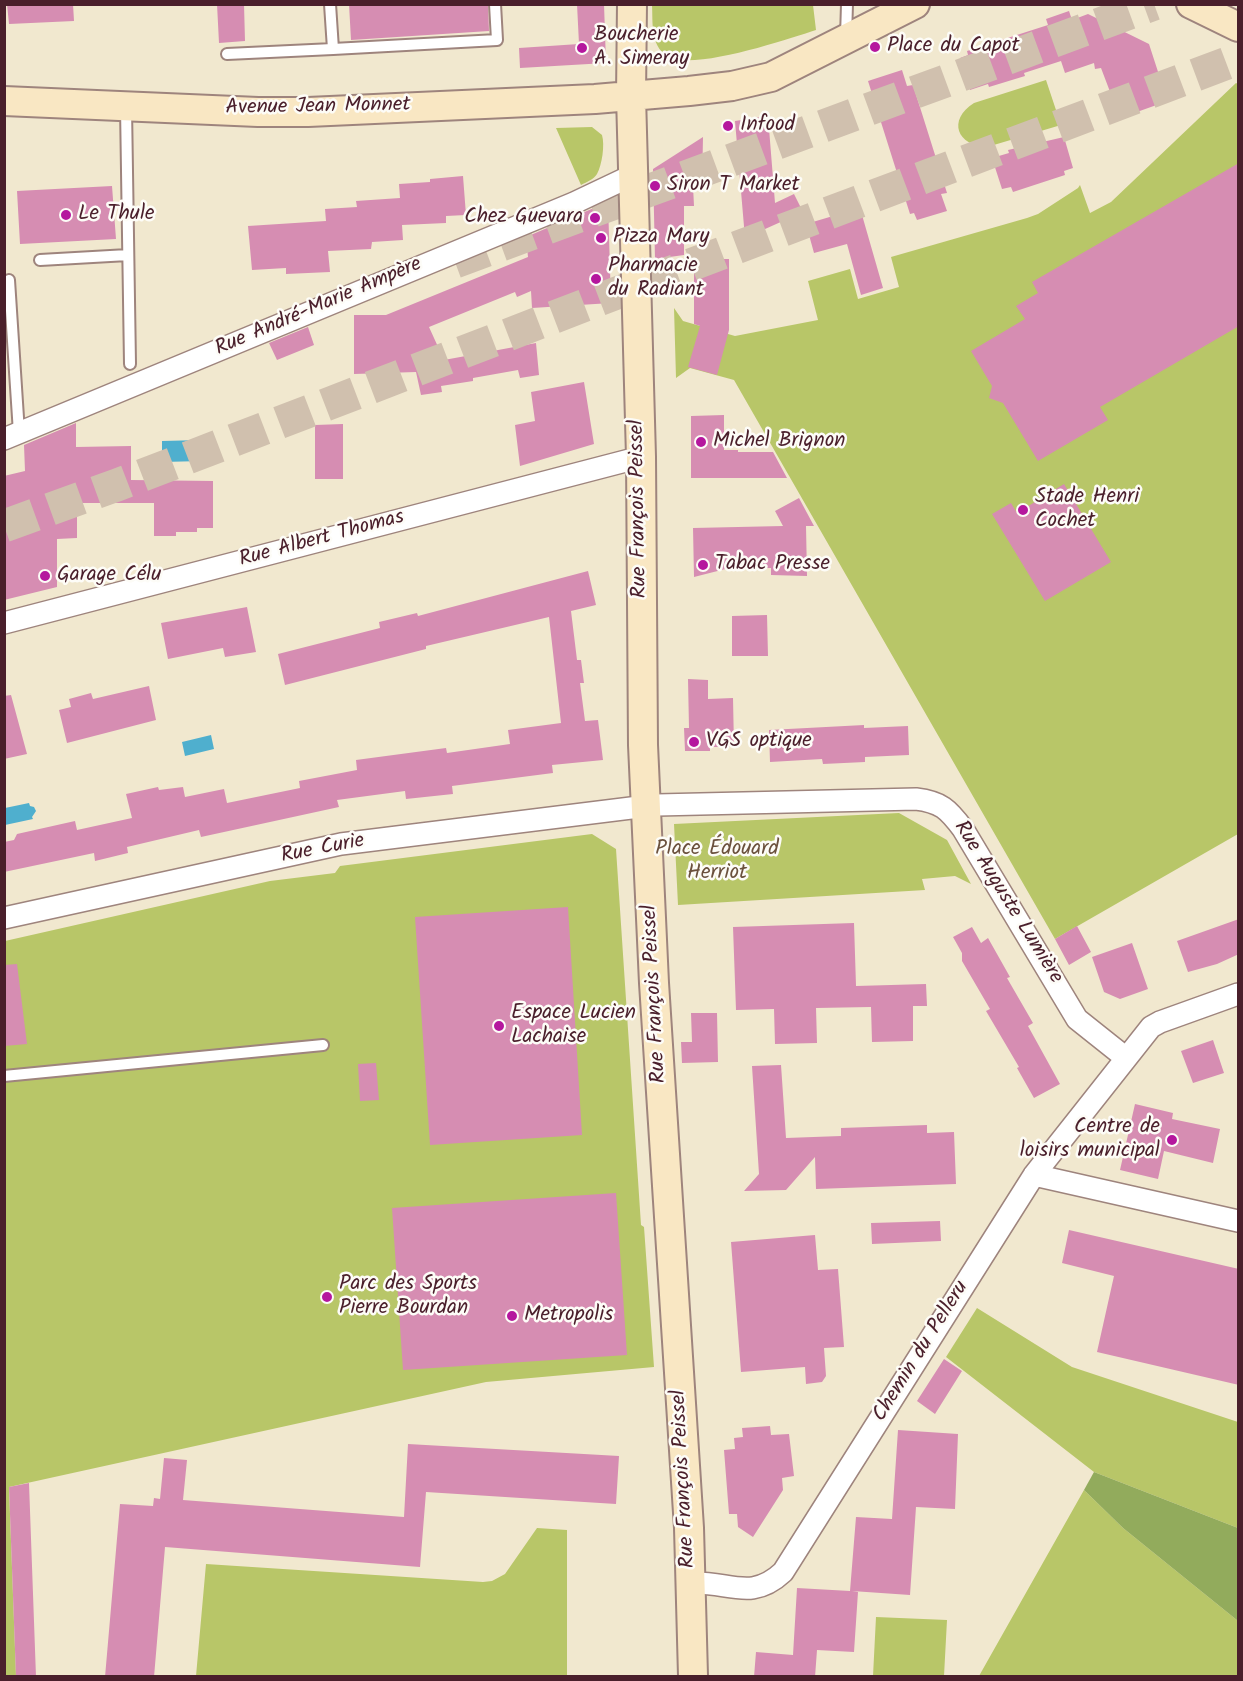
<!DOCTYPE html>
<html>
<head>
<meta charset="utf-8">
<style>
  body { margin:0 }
  #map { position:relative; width:1243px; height:1681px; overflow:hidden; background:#f1e8cf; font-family:Kalam,sans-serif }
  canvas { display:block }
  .frame { position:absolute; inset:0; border:6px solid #4a1f2b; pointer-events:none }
</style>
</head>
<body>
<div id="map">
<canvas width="1243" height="1681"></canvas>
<div class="frame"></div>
</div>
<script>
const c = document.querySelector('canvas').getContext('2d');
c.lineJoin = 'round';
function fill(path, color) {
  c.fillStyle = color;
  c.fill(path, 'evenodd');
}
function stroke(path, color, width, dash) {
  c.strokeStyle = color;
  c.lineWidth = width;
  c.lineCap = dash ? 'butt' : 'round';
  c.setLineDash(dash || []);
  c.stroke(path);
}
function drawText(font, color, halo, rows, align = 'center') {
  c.font = font + ' Kalam,sans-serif';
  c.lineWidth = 5;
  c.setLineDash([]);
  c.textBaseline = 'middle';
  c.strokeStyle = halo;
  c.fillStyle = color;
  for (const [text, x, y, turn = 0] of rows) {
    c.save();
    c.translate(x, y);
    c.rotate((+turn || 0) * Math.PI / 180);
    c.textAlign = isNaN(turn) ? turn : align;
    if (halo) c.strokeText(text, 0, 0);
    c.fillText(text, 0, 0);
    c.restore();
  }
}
const green = new Path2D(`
  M652,5H813L816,30C788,39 691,72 667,56C650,45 653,22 652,5Z
  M1046,80L1061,125L987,147C957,146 947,120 974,103Z
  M1236,83L1238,84V834L1055,939L734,380L690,368L676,378L674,308L683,321L735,336L818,320L808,281L850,269L858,299L899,287L891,257L1027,218L1038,214L1078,188L1080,185L1090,213L1111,202Z
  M592,127L602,135C605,145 602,165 597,174C594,179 587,182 581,185L556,128Z
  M899,813L947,840L971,884L955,876L922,879L925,890L678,905L674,824Z
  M592,834L616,849L641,1225L644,1227L654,1367L486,1382L9,1487L16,1676H5V941L270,881L335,873L340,866Z
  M977,1308L1072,1367L1238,1422V1528L1094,1472L946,1357Z
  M1084,1490L1123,1528L1238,1621V1676H979Z
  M537,1528L567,1530V1676H196L206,1564L483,1582L492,1581L505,1574Z
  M876,1617L947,1620L944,1676H873Z`);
const forest = new Path2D(`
  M1094,1472L1238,1528V1621L1123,1528L1084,1490Z`);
const water = new Path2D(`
  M202,440L203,446H210V456H203V461L162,462V441Z
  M211,735L214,749L185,756L182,742Z
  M29,803L30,806L34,807L36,811L32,817L33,819L5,825V808Z`);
const building = new Path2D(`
  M7,4H73L74,21L9,24Z
  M217,4H244L245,41L219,43Z
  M349,4H488L489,31L351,40Z
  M577,4H604L606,63L520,68L519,48L579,44Z
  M1069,11L1072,20L1088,14L1149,44L1161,81L1158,82L1165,102L1120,118L1101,68L1095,69L1094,63L1065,73L1061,61L1024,73L1025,76L989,87L988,84L970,90L960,58L968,55L967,51L1048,25L1046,19Z
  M902,70L907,86L913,85L947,193L941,194L947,211L917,220L914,213L910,214L868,81Z
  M768,116L775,203L794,194L803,212L745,238L735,121Z
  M703,137L702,186H693L694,206H684V255L655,259L653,169Z
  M1064,137L1073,168L1064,171L1065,175L1013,192L1011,187L1002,189L992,158L1009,153L1008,150Z
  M1239,163V326L1100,407L1108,420L1038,461L1003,403L989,398L992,386L971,351L1025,319L1016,306L1038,293L1032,282Z
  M463,176L466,215L446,216V223L402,225L403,240L372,242L371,249L328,251L330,272L286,274V268L252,270L248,226L326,221L325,209L357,207L356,201L400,198L399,184L430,182V179Z
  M112,186L116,239L20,244L17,191Z
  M608,202L611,303L532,308L531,291L517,297L515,292L429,327L444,360L536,343L539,375L520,378L518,370L473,378V381L441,386L442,392L421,395L416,372L354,374V315H386L528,257L526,237Z
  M860,208L883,288L861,295L847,244L814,253L806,224Z
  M694,259H729V330L717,375L688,367L700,326L694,324Z
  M308,327L314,345L277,360L269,343Z
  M584,382L594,444L520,466L515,425L535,421L531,392Z
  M724,415V450H738V452H773L787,478H691V416Z
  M76,423V447L131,446V480L213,481V528H197V532H176V536H154V503H77V538L57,539V587L4,600V476L25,471L24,445Z
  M343,424V479H315V425Z
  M1064,484L1111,562L1045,601L992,514L1011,503L1017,513Z
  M799,498L814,526H806L807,576L771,575V568H751L749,563L694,577L693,528L783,526L775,511Z
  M588,571L596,605L571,611L577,660H581L584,683H580L585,721L598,720L603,760L552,765L553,773L452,786L453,794L406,799L405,791L337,800L339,807L201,837L199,830L127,847L128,853L95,861L94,853L4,872V842L14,840L17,834L75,821L77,830L132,818L126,794L158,787L159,790L183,787L185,797L224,789L227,803L300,788L299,781L357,770L356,760L446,748L447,753L510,744L508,730L561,723L549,617L426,646V649L285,685L278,654L380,628L379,622L417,613L418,616Z
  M247,607L256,652L225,657L223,648L168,659L161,623Z
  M767,615L768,656H732V616Z
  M688,679L708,680V699L733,698L734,747H710V751H685L684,728H689Z
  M149,686L156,720L67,743L59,710L71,707L69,699L91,693L93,699Z
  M11,695L27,754L4,759V696Z
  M864,725V728L908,726L909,755L865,757V762L823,764L822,759L770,762L769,730Z
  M568,907L582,1135L430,1145L415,917Z
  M1239,919V954L1217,964L1188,972L1177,941Z
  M854,923L856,986L926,984L927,1006H913V1041L872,1042L871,1007L816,1008L817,1043L775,1044L774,1009L736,1010L733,927Z
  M1077,926L1091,952L1069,965L1055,939Z
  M972,927L981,943L988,938L1010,977L1007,978L1033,1023L1028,1026L1060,1084L1034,1098L1017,1068L1019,1067L986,1011L990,1009L962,961V953L953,937Z
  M1132,943L1148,989L1120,999L1104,992L1092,957Z
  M17,964L27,1044L4,1046V965Z
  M691,1013H717L718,1062L682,1063L681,1042H692Z
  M1213,1040L1224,1073L1193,1083L1181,1051Z
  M376,1063L379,1100L360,1101L358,1064Z
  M781,1065L786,1138L841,1136V1128L927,1125V1133L954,1132L956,1184L816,1189L815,1157L786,1190L744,1191L759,1174L752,1066Z
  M1135,1104L1173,1113L1172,1119L1220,1129L1213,1163L1164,1151L1158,1179L1120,1170Z
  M616,1193L627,1355L403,1370L392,1208Z
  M940,1221L941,1241L872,1244L871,1223Z
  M1069,1230L1239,1269V1385L1097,1352L1114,1276L1062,1263Z
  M815,1235L818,1270L838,1269L844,1347L824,1348L826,1376L822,1382L806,1384L805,1367L741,1372L731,1242Z
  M944,1359L962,1371L935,1414L917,1401Z
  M770,1426L771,1435L789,1434L794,1476L782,1478L783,1490L753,1537L738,1527L737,1514H729L724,1450L735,1449L734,1438L743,1437L742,1428Z
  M898,1430L958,1434L955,1509L916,1507L910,1595L852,1591L858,1592L854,1652L817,1650L815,1677H754L756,1652L793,1655L797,1588L850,1591L856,1517L892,1519Z
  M408,1444L619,1456L616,1504L426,1492L420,1567L165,1547L154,1677H105L120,1504L153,1506L154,1498L160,1499L164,1458L187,1460L183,1500L404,1517Z
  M29,1483L36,1677H16L9,1487Z`);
const highwayTunnel = new Path2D(`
  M455,262L1154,4
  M4,526L117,485L661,276L1238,59`);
const lane = new Path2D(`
  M330,4L333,49L497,40L495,4
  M846,37L847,4
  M227,54L333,49
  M126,107L130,364
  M40,260L128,255
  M9,280L19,433
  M4,1076L323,1045`);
const street = new Path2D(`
  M4,439L574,203L633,175
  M4,623L641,457
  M4,918L341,844L631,808L657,805L916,799C941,802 948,809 963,829L1077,1019L1126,1058
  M1034,1175L1238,1221
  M691,1583C729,1581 751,1602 783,1572L1034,1175L1151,1027L1160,1022L1238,994`);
const secondary = new Path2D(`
  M632,4L631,96L641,457L643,745L654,983L689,1528L693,1676
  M1191,4L1238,27
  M4,101L258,112H308L595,99L689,91L732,86L771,77L915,4`);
const markers = [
  [875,47,6,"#b5179e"],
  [582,48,6,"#b5179e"],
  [728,126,6,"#b5179e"],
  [655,186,6,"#b5179e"],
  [66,215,6,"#b5179e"],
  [595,218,6,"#b5179e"],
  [601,238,6,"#b5179e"],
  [596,279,6,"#b5179e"],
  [701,442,6,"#b5179e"],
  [1023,510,6,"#b5179e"],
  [703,565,6,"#b5179e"],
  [45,576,6,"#b5179e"],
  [694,742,6,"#b5179e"],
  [499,1026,6,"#b5179e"],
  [1172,1140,6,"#b5179e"],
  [327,1297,6,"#b5179e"],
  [512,1316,6,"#b5179e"]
];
const poiNames = [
  ["Boucherie",594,36],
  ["A. Simeray",594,60],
  ["Place du Capot",887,47],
  ["Infood",740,126],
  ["Siron T Market",667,186],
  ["Le Thule",78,215],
  ["Chez Guevara",583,218,"right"],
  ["Pizza Mary",613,238],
  ["Pharmacie",608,267],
  ["du Radiant",608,291],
  ["Michel Brignon",713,442],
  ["Stade Henri",1035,498],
  ["Cochet",1035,522],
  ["Tabac Presse",715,565],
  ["Garage Célu",57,576],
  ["VGS optique",706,742],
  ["Espace Lucien",511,1014],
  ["Lachaise",511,1038],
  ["Centre de",1160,1128,"right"],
  ["loisirs municipal",1160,1152,"right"],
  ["Parc des Sports",339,1285],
  ["Pierre Bourdan",339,1309],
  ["Metropolis",524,1316]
];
const streetNames = [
  ["Avenue Jean Monnet",318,108,-1],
  ["Rue André-Marie Ampère",319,308,-23],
  ["Rue François Peissel",640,509,-91],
  ["Rue Albert Thomas",322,540,-15],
  ["Rue Curie",323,850,-11],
  ["Rue Auguste Lumière",1007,903,58],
  ["Rue François Peissel",656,994,-93],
  ["Chemin du Pelleru",922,1352,-58],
  ["Rue François Peissel",685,1479,-93]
];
const parkNames = [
  ["Place Édouard",717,850],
  ["Herriot",717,874]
];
fill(green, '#b8c668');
fill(forest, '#92ab5c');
fill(water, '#4fafce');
fill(building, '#d68db2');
stroke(highwayTunnel, '#d0c0ae', 33, [33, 16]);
stroke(lane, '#9e847d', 14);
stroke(street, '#9e847d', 24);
stroke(secondary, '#9e847d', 32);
stroke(lane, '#fff', 10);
stroke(street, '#fff', 21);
stroke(secondary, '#f9e7c3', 28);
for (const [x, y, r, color] of markers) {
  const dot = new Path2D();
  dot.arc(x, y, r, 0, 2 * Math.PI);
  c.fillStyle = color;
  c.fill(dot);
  stroke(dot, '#fdfcf7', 2);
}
drawText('21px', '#4a1f2b', '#fdfcf7', poiNames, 'left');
drawText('21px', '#4a1f2b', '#fdfcf7', streetNames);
drawText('21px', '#6b513d', '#fdfcf7', parkNames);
</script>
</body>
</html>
